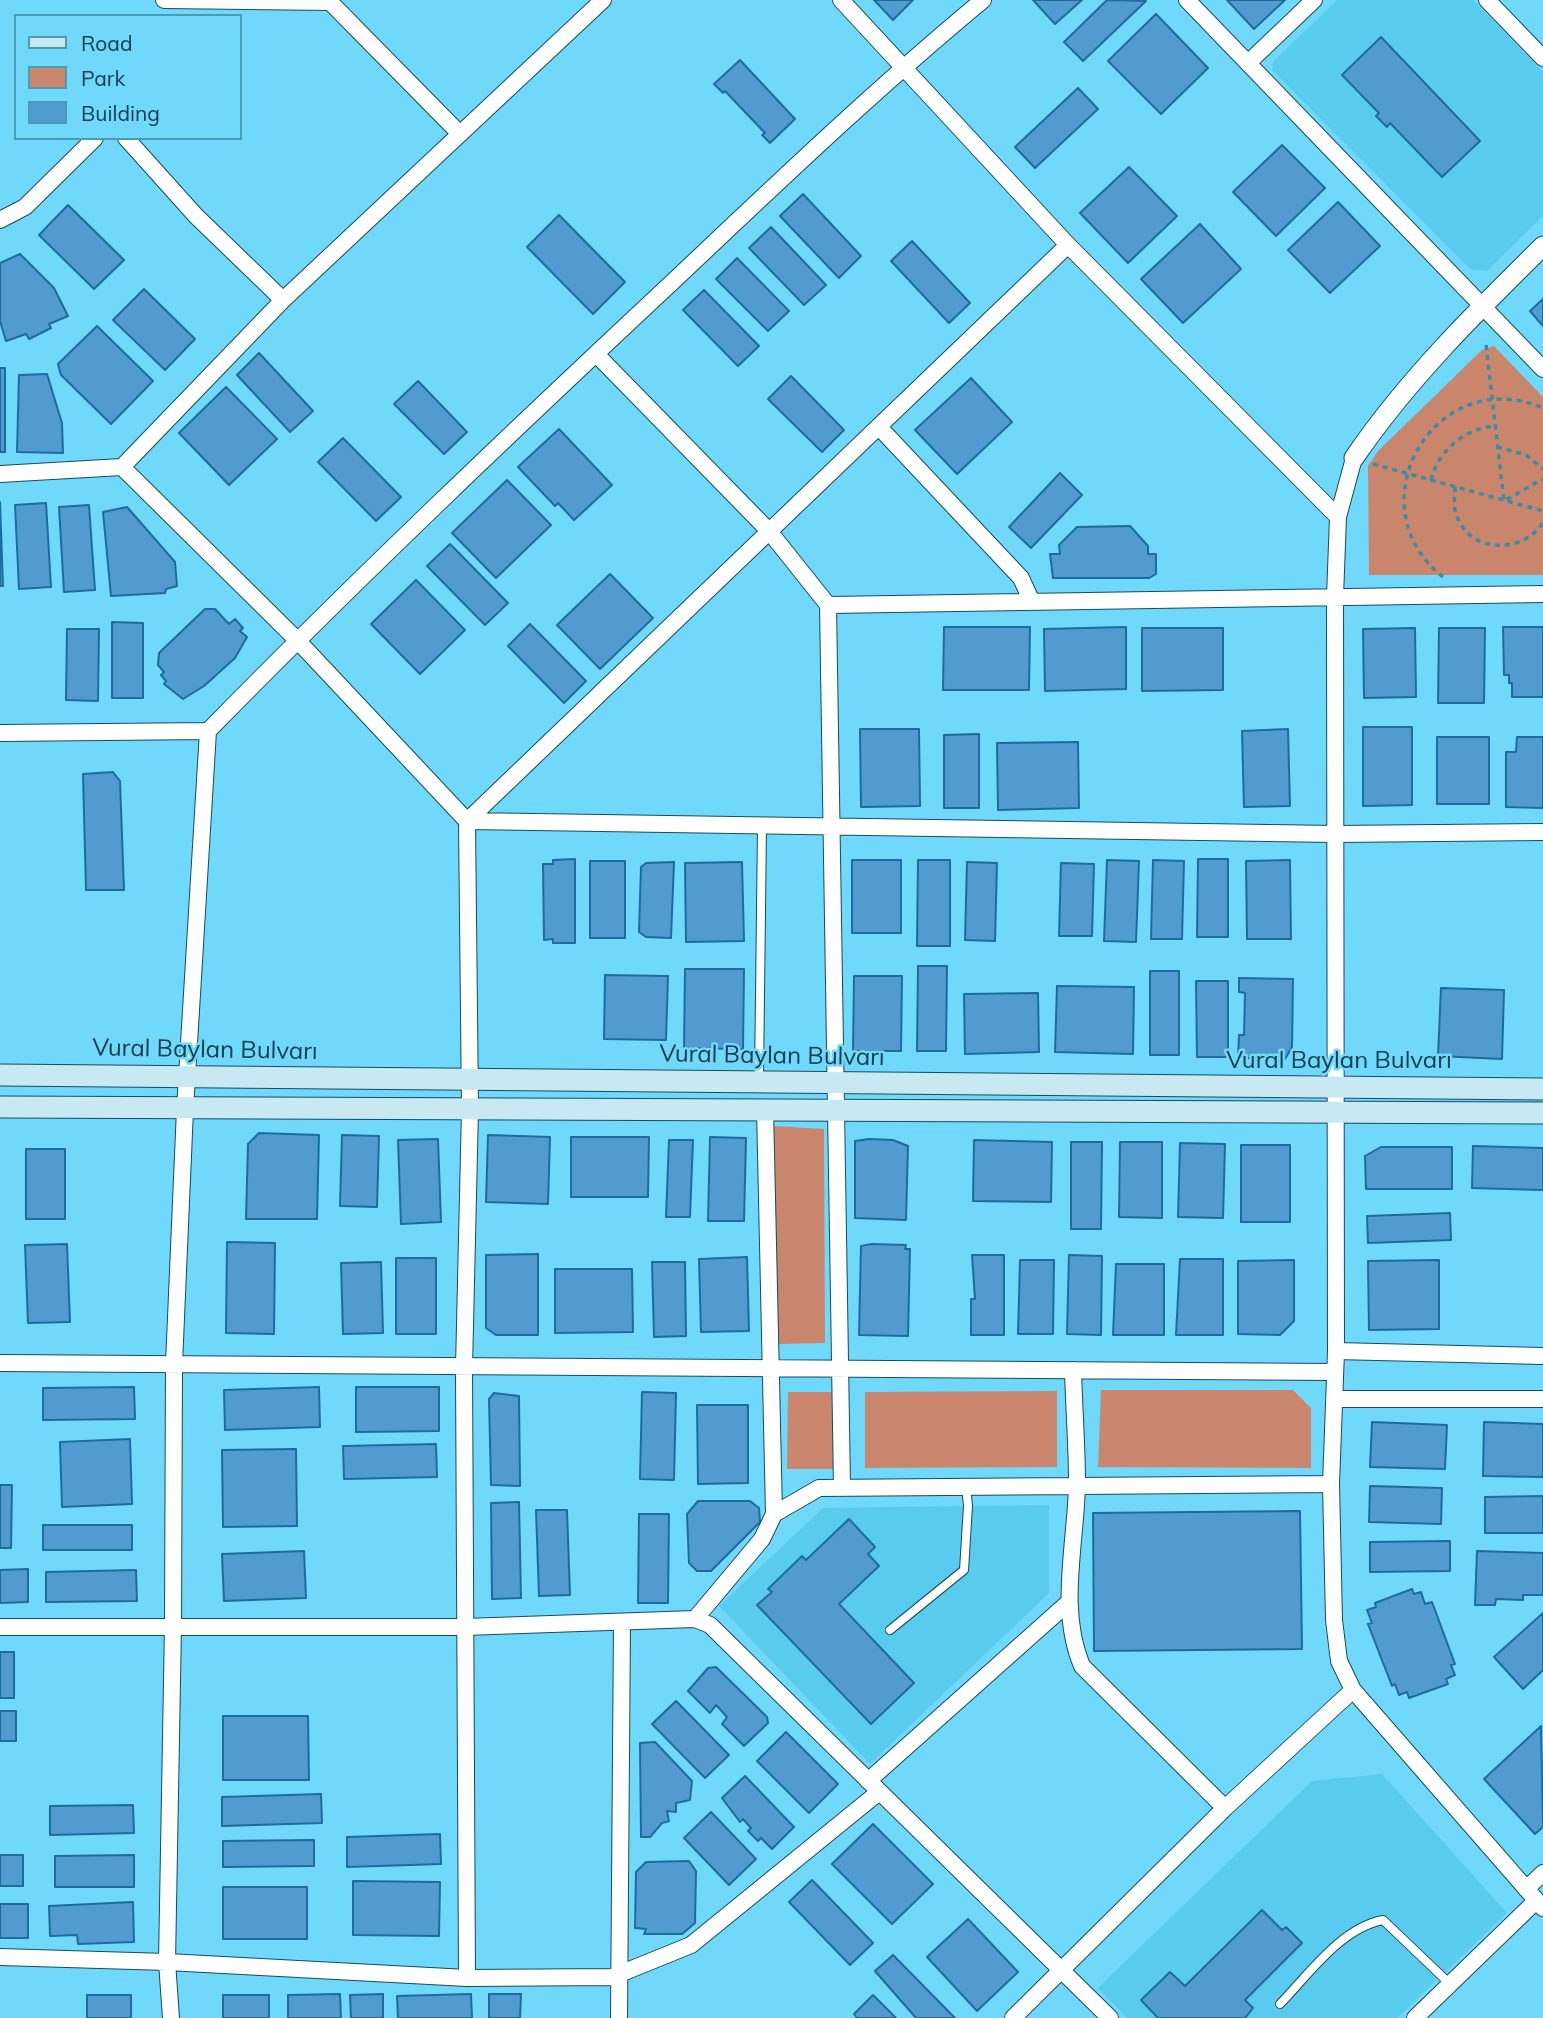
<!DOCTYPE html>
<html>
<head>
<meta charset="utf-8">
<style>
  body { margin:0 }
  #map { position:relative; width:1543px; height:2018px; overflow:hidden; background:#70d8fa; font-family:Mulish,sans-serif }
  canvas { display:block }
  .legend { position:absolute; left:14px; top:14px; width:228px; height:126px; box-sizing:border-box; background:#70d8fa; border:2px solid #4b9bb5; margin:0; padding:9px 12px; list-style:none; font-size:21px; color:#13404e }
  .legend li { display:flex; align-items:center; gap:14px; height:35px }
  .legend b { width:35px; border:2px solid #4b9bb5 }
</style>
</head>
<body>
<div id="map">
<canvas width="1543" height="2018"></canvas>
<ul class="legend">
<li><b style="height:9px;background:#c8e8f2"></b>Road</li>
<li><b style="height:19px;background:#c9866c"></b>Park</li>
<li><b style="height:19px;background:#529bd0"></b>Building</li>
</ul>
</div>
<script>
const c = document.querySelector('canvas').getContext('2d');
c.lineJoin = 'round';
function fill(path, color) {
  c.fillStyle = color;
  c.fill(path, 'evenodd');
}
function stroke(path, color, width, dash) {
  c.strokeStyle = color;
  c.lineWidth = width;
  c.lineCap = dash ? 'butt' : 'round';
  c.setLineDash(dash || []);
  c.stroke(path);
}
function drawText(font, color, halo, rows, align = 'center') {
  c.font = font + ' Mulish,sans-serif';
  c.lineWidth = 5;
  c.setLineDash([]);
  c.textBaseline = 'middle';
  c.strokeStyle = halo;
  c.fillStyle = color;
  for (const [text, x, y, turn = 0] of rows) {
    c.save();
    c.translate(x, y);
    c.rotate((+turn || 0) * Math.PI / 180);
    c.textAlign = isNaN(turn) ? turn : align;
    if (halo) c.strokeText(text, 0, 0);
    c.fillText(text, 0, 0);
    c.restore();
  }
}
const built = new Path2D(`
  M1337,0H1473L1543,72V216L1487,271L1470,269L1272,70L1273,62Z
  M1049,1505V1593L870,1764L719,1606L823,1508Z
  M1382,1774L1507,1913L1397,2018H1127L1098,1988L1312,1781Z`);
const green = new Path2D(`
  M1494,346L1543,397V575H1369L1368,466L1378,451L1482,350Z
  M774,1126L824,1129L825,1343L777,1344Z
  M1101,1390H1293L1311,1408V1468L1098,1467Z
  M1057,1391V1467L865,1468V1392Z
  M788,1392H838L837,1469H787Z`);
const building = new Path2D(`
  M874,0H913L893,20Z
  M1033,0H1082L1055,24Z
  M1107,0L1146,1L1083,61L1064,42Z
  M1227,0H1285L1254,29Z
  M1156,14L1208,68L1161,114L1108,61Z
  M1381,37L1480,141L1442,177L1390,123L1387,127L1376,116L1379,113L1342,75Z
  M740,60L795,119L770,143L762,135L765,133L725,91L723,93L714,84Z
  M1078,88L1098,109L1035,168L1015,147Z
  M1282,145L1325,188L1276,236L1233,192Z
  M1129,167L1177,216L1128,263L1080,213Z
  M803,194L861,256L839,278L780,216Z
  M1338,202L1380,246L1330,293L1288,250Z
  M68,205L124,260L94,289L39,235Z
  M559,215L625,282L593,314L527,247Z
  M1200,224L1241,269L1183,323L1141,279Z
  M771,227L826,285L804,305L749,248Z
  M912,241L970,303L949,323L891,261Z
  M20,254L54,288L68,316L49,324L51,328L29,339L26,334L6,341L0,321V263Z
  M737,258L789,311L768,331L716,279Z
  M144,289L195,339L165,370L113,320Z
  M704,290L759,346L738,366L683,310Z
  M1543,299V326L1530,311Z
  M97,326L153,381L111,424L61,375L58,364Z
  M259,353L313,411L290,432L237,375Z
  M0,368H5V452H0Z
  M47,374L62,423L63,453L17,452L19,375Z
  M791,376L844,430L822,452L768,399Z
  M971,378L1012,422L957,474L915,430Z
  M418,381L467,432L444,454L394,404Z
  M226,387L277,439L229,485L179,433Z
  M559,429L612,485L574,520L558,503L555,506L518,467Z
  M343,438L401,497L376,521L318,462Z
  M1060,473L1082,495L1031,548L1009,527Z
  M507,480L551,525L496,578L452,533Z
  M0,502L3,586H0Z
  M46,503L51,587L19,589L15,505Z
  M89,505L95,590L64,592L59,507Z
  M127,507L175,562L177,586L166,589L165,593L111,596L103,512Z
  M1130,526L1148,546V554H1156V574L1149,578H1053L1050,554H1060L1059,545L1077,527Z
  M450,544L508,603L485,625L427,566Z
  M610,574L653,618L600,669L557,625Z
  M416,580L465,630L420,674L371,624Z
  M205,609H215L229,624L235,619L243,628L240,631L247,637L235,658L204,686L183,699L164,684L166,681L161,675L164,672L158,665L159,653Z
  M112,622L143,623V698H112Z
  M530,624L586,681L564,703L508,646Z
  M944,627H1030L1029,690H943Z
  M1126,627V689L1045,691L1044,629Z
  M1503,627H1543V697H1512V683H1509V675H1504Z
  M1142,628H1223V690L1142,691Z
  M1415,628L1416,697L1364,698L1363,629Z
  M1439,628H1485L1484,703H1438Z
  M67,629H99L98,701L66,700Z
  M1363,727H1412V805L1363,806Z
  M860,729H919L920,806L861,807Z
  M1288,729L1290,806L1244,807L1242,731Z
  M979,734V808H944V735Z
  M1437,737H1489V804H1437Z
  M1517,737H1543V808L1506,807V752H1516Z
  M1078,742L1079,808L998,810L997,743Z
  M113,772L120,781L124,890H86L83,774Z
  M575,859V943H553V939L544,940L543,864H553V860Z
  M1198,859H1228V937H1197Z
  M852,860H901V933H852Z
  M918,860H950V946H917Z
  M1107,860L1139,861L1136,942L1104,941Z
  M1153,860L1184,861L1182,939H1151Z
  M1290,860L1291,939H1247L1246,861Z
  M590,861H625V938H590Z
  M674,862L671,938L646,937L639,932L641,867L646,863Z
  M742,862L744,941L686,942L685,863Z
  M967,862L997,863L995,941L965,940Z
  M1061,863L1094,864L1092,936H1059Z
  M918,966H947L946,1051H917Z
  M685,969H744L743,1049L684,1048Z
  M1150,971H1179V1055H1150Z
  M605,975L668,976L666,1040L604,1039Z
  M854,976H902L901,1051H853Z
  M1239,978L1293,979L1292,1047L1285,1059L1238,1058L1239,1035H1244L1245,993L1239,992Z
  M1196,981H1228V1057H1197Z
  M1057,986L1134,987L1133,1054L1055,1052Z
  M1441,988L1504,990L1502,1059L1438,1056Z
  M1038,993L1039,1052L965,1054L964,994Z
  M259,1133L319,1135L317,1219H246L248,1144Z
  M342,1135L379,1136L377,1207L340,1206Z
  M488,1135L550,1137L548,1204L486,1202Z
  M571,1137H649L648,1197H571Z
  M710,1137L746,1138L744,1221H708Z
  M438,1139L441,1222L401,1224L398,1140Z
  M869,1139L893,1140L908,1146L906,1220L855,1218V1141Z
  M669,1140H693L690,1217H666Z
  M974,1140L1052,1142L1051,1202L973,1201Z
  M1071,1142H1102L1101,1229H1071Z
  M1120,1142H1162V1218L1119,1217Z
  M1180,1143L1225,1144L1223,1218L1178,1217Z
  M1241,1145H1290V1222H1241Z
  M1473,1146L1543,1148V1190L1472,1188Z
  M1381,1147H1452V1189H1366L1365,1156Z
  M26,1149H65V1219H26Z
  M1450,1213L1451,1240L1368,1243L1367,1216Z
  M227,1242L275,1243L274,1334L226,1333Z
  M67,1244L70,1322L28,1323L25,1245Z
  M871,1244L906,1245L905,1249H910L908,1336L859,1335L861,1246Z
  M538,1254V1335H496L486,1328V1255Z
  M972,1255H1004V1335H971V1299H975Z
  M1069,1255L1102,1256L1101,1335L1067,1334Z
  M747,1257L749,1331L701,1332L699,1259Z
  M396,1258H436V1334H396Z
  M1180,1259H1223V1335H1176Z
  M1020,1260H1054L1053,1334H1018Z
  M1294,1260V1321L1280,1335L1238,1334V1261Z
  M1439,1260V1329L1369,1330L1368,1261Z
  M381,1262L383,1333L343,1334L341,1263Z
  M652,1262H685L686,1336L654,1337Z
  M1116,1264H1164V1335H1113Z
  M555,1269H632L633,1332L555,1333Z
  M134,1387L135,1419L43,1420V1388Z
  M319,1387L320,1427L225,1430L224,1390Z
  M356,1387H439V1431L356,1432Z
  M642,1392L676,1393L674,1480L640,1479Z
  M494,1393L519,1396L520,1486L491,1485L489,1399Z
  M697,1405H748V1483L698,1484Z
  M1372,1422L1447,1425L1445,1469L1370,1467Z
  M1484,1422L1543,1424V1477L1483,1476Z
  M130,1439L132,1504L62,1507L60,1442Z
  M436,1444L437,1477L344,1479L343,1446Z
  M296,1449L297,1526L223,1527L222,1450Z
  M0,1485H12L11,1548H0Z
  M1370,1486L1442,1488L1441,1524L1369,1522Z
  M1543,1496V1533H1485V1497Z
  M698,1501H750L759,1508L760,1522L711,1571H697L689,1563L687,1514Z
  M519,1502L521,1598L492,1599L491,1503Z
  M536,1510H567L570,1595L539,1596Z
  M1300,1511L1302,1649L1094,1651L1093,1513Z
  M639,1514H669L668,1603H638Z
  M849,1519L875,1547L868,1554L879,1566L839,1604L914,1683L871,1724L757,1605L772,1592L768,1589L802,1556L806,1560Z
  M43,1525H132V1550H43Z
  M1450,1541V1571L1370,1572V1542Z
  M304,1551L306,1598L224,1601L222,1554Z
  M1477,1551L1543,1553V1595H1523V1600L1496,1599L1495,1605H1475Z
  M28,1569V1602L0,1603V1570Z
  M136,1570L137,1601L46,1602V1572Z
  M1412,1589L1414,1594L1421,1592L1425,1604L1432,1602L1455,1664L1451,1665L1455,1675L1446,1679L1448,1684L1409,1698L1407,1692L1399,1695L1395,1684L1392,1686L1368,1624L1372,1623L1367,1610L1376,1607L1375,1603Z
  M1543,1613V1670L1523,1689L1494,1657Z
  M0,1652H14V1698H0Z
  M716,1667L767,1717L768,1723L744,1746L722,1724L727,1717L716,1705L710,1713L688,1691L708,1668Z
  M676,1701L729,1755L705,1778L652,1724Z
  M0,1711H16V1741H0Z
  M223,1716H308L309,1780H223Z
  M1541,1726L1543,1827L1535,1834L1484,1779Z
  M786,1732L838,1784L809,1813L757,1761Z
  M655,1742L692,1781L690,1800L676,1803V1812L667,1811L669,1821L662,1823L650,1837H641L640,1743Z
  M745,1776L794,1827L772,1849L761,1838L758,1841L748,1831L751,1828L743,1819L740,1822L722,1798Z
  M321,1794L322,1823L222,1826V1797Z
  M133,1805L134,1833L50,1835V1806Z
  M711,1812L756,1859L729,1885L684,1838Z
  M873,1824L933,1884L892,1924L832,1864Z
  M440,1834L441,1864L347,1867V1837Z
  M314,1840V1866L223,1867V1841Z
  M0,1855H23V1886H0Z
  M134,1855V1887H55V1856Z
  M689,1861L696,1871L695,1923L682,1934H644L646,1929L635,1928L636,1872L646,1862Z
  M812,1880L873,1943L850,1965L789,1902Z
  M353,1881L440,1882L439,1936L353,1935Z
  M223,1887H307V1939H223Z
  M133,1902L134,1942L78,1944L77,1935L50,1936L49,1906Z
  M0,1904H28V1938H0Z
  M1262,1910L1282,1930L1286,1927L1302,1943L1245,2000L1253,2008L1245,2018H1158L1141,2000L1170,1972L1185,1986Z
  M968,1919L1018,1972L977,2011L927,1957Z
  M893,1955L955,2018H916L875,1971Z
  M340,1994L341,2018H288V1995Z
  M383,1994V2018H351L350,1995Z
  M471,1994L472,2018H398L397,1996Z
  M489,1994H521L520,2018H489Z
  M87,1995H131V2018H87Z
  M223,1995H269V2018H223Z
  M873,1995L896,2018H857L854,2014Z`);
const path = new Path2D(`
  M1486,345L1504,501L1543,479
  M1497,447L1526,455L1543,469
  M1373,464L1543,511
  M1431,480C1438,451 1464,429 1494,426
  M1455,487C1455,496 1453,506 1456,514C1469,554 1522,554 1543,523
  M1443,577C1352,505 1435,362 1543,408`);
const service = new Path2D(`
  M759,1079L762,826
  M890,1630L964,1570L968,1506L966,1486
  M1280,2004C1309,1974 1341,1928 1383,1920L1449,1983`);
const minor = new Path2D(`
  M164,0L330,2L460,134L603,0
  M841,0L1068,245L1338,517
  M1187,0L1543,369
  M1487,0L1543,58
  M1248,63L1314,0
  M126,138L196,216L283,300
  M0,220L25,207L95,138
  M596,354L769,531L828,605L1543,594
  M879,427L1021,578L1032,602
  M1354,458L1338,517L1335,597L1336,1351L1331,1484L1334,1620L1339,1661L1353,1690L1543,1908
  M122,467L283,300L460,134
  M0,474L122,467L297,640L467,821L470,1109L464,1368L467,1978
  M828,605L842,1487
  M0,733L208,731C357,579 511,433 666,288C770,190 873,91 983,0
  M467,821L1335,834L1543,832
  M467,821L1068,245
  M1336,1351L1543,1356
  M0,1363L1335,1372
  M1073,1370C1074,1408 1077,1446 1077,1484C1076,1544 1058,1609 1082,1666L1225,1808
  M1335,1399H1543
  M774,1514L819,1488L1331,1484
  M695,1619L762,1539L774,1514L765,1109
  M0,1627H465L695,1619L710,1625L1110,2018
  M868,1781L1069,1602
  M1526,1889L1543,1873
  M0,1957L167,1962L173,1625L174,1364L185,1109L208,731
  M171,2018L167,1962L467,1978L612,1977L691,1945L879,1792
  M619,2018L622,1622
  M1013,2018L1225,1808L1353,1690
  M1415,2018L1536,1901`);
const tertiary = new Path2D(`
  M1354,458C1407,380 1476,312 1543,246`);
const secondary = new Path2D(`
  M0,1075L1543,1089
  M0,1107L1543,1113`);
const streetNames = [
  ["Vural Baylan Bulvarı",205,1050,1],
  ["Vural Baylan Bulvarı",772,1056,1],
  ["Vural Baylan Bulvarı",1339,1061]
];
fill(built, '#58cbef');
fill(green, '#c9866c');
fill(building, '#529bd0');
stroke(building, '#1d6c9d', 2);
stroke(service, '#124d5e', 10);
stroke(minor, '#124d5e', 18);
stroke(tertiary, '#124d5e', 21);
stroke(secondary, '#124d5e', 23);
stroke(path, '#408aa2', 3.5, [5, 5]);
stroke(service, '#fff', 8);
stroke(minor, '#fff', 16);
stroke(tertiary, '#fff', 19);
stroke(secondary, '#c8e8f2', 21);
drawText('24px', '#13404e', '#70d8fa', streetNames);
</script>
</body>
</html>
